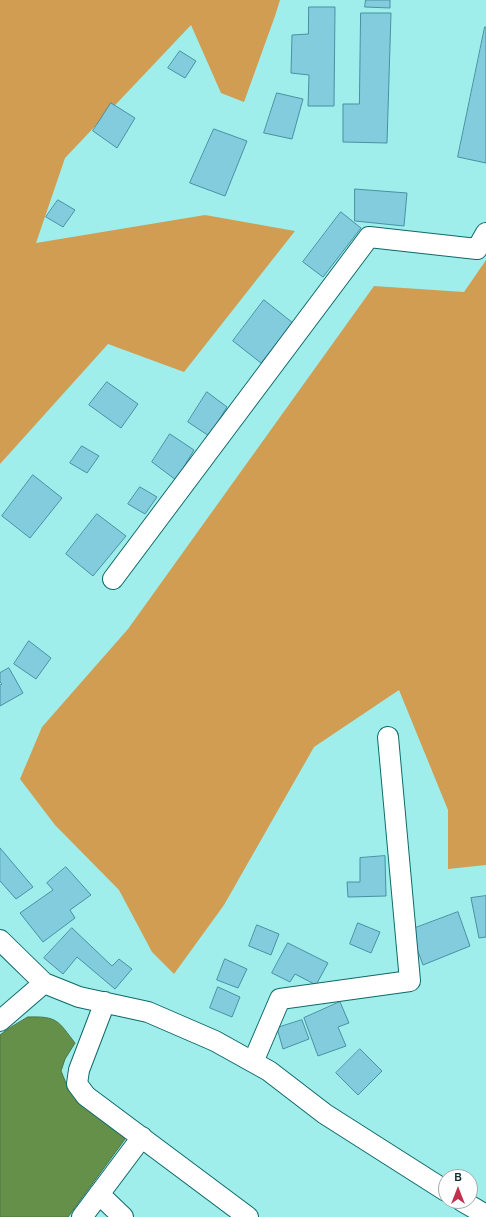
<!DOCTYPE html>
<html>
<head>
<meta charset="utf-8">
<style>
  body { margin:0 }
  #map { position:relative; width:486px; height:1217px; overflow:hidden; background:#9feeec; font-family:Raleway,sans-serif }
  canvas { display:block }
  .north { position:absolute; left:438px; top:1169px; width:40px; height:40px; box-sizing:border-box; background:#fefefe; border:1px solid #9facac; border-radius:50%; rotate:0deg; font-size:11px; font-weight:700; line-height:16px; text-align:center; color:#103131 }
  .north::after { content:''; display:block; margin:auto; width:14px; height:18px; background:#c1314d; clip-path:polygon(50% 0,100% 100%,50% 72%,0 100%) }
</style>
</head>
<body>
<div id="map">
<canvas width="486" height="1217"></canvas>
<div class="north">B</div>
</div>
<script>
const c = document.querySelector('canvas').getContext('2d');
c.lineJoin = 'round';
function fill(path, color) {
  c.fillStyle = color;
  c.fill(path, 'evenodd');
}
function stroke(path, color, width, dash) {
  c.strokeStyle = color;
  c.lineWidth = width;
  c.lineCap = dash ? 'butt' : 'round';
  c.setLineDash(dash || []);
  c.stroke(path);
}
const forest = new Path2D(`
  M0,0H280L275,16L244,102L221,93L191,25L65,158L36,243L205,215L295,231L184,372L108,344L0,464Z
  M486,260V865L448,869V810L399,690L314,747L224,905L174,974L152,952L119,890L55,825L20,779L42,727L128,629L374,286L464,292Z`);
const water = new Path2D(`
  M28,1017C58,1016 58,1021 75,1043L65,1059L61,1071L68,1088L128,1135L68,1217H0V1035L8,1029Z`);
const building = new Path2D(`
  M366,0H390V8L365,7Z
  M309,7H335L334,106H308L309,75L291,73L292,35L308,34Z
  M361,13H391L387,143L343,142V104H359Z
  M485,27H486V163L458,157Z
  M180,51L196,61L185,78L168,68Z
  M277,93L303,99L292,139L264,133Z
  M111,103L135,118L117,148L93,131Z
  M214,129L247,141L225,196L190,183Z
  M355,189L407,193L404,226L355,221Z
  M58,200L75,210L63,227L46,217Z
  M341,212L361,228L323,277L303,262Z
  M264,300L293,323L261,363L233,341Z
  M107,382L138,404L121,428L89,405Z
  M207,392L227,407L209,436L188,422Z
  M170,434L194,450L176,480L152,462Z
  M82,446L99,456L87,473L70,463Z
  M33,475L62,498L30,538L2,516Z
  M140,487L157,497L145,514L128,504Z
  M97,514L126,536L93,576L66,554Z
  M29,641L51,658L36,679L14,664Z
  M9,668L23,693L0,706V685L2,684L0,682V673Z
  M0,848L33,887L16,899L0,881Z
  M385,856L386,896L348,897L347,882H360V858Z
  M66,867L91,895L70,910L75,918L43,942L20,913L53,890L47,883Z
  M486,896V937L479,938L471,898Z
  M458,912L470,946L423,965L410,930Z
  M358,923L380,932L371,953L350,944Z
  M257,925L279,934L271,955L249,946Z
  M72,928L112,966L119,959L132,969L115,989L77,957L63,974L44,958Z
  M288,943L328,963L316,985L295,974L290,982L272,973Z
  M225,959L247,969L238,988L217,980Z
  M218,987L240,997L232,1017L210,1008Z
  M340,1002L349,1023L338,1027L346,1046L318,1056L304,1018Z
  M302,1020L309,1039L283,1049L277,1028Z
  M360,1049L382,1071L358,1095L336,1073Z`);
const minor = new Path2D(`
  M113,579L369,237L477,249L486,233
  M0,940L44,983
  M105,1002L79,1070L77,1084L86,1096L248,1217
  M0,1021L44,983L79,997L148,1012L215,1041L269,1071L325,1114L446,1191
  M253,1062L280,999L410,981L388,737
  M99,1194L123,1217
  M462,1201L486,1215
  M82,1217L142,1137`);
fill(forest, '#d09d53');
fill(water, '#65904a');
stroke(water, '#4c7442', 1);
fill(building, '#83ccde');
stroke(building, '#4791a1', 1);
stroke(minor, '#0f6969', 22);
stroke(minor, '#fff', 20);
</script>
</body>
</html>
